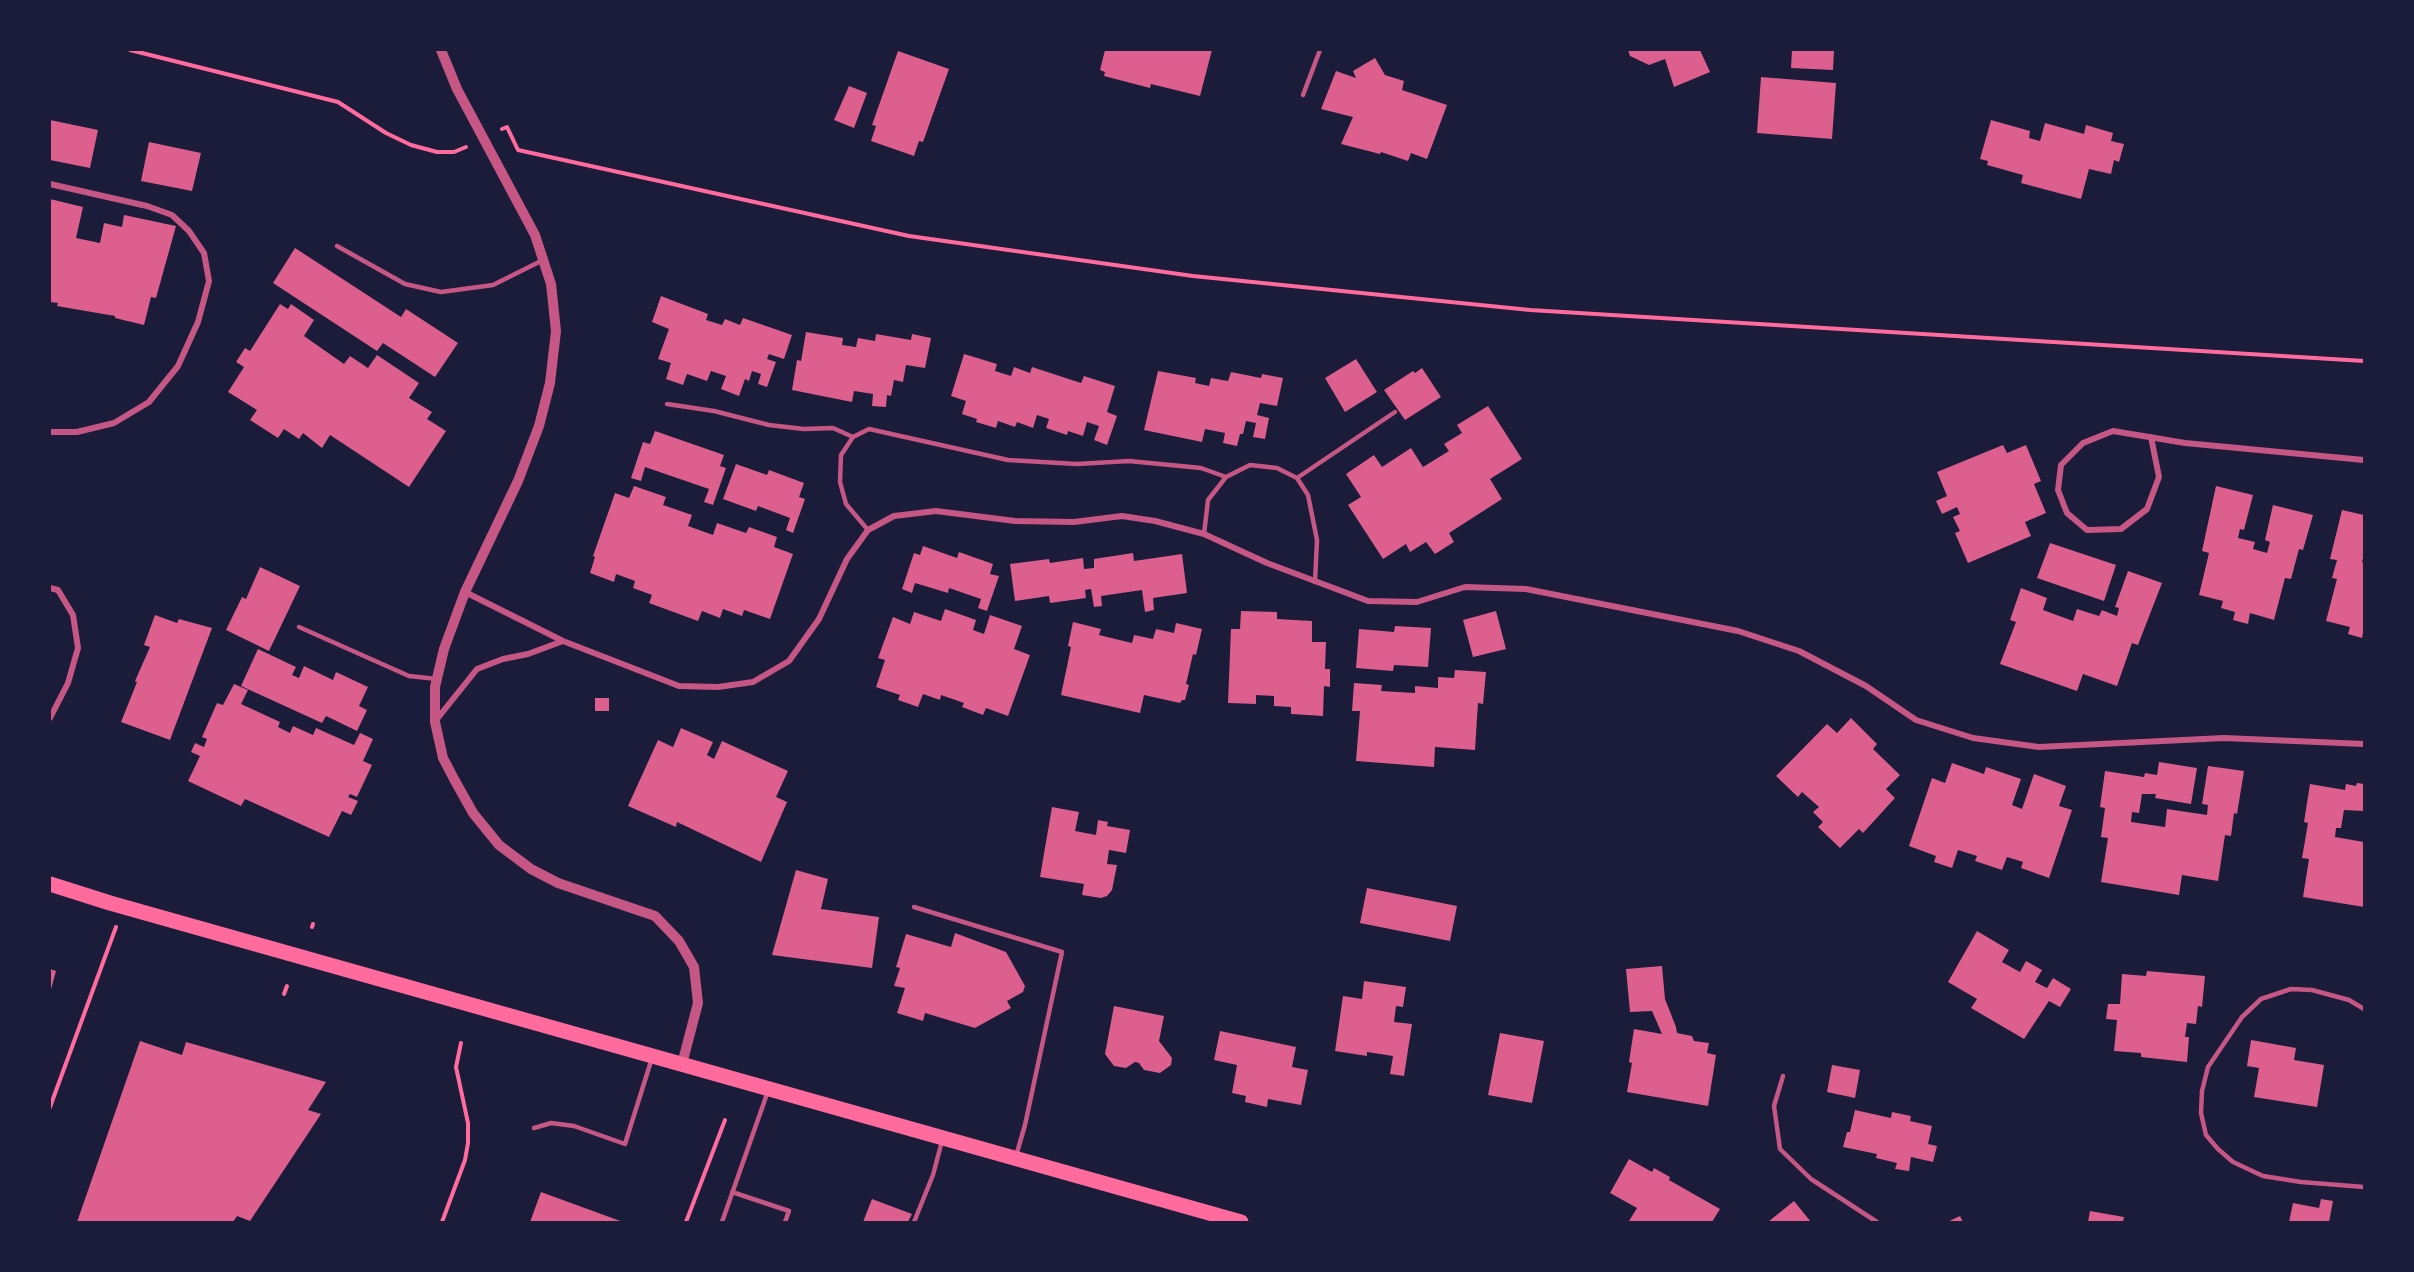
<!DOCTYPE html>
<style>
body{margin:0}
#map{position:relative;width:2414px;height:1272px;overflow:hidden;background:#1b1b3a;font-family:Barlow,sans-serif}
canvas{display:block}
.frame{position:absolute;inset:0;border:51px solid #1b1b3a;pointer-events:none}
</style>
<div id="map">
<canvas width="2414" height="1272"></canvas>
<div class="frame"></div>
</div>
<script>
const g = document.querySelector('canvas').getContext('2d');
g.lineJoin = 'round';
function paint(path, color) {
  g.fillStyle = color;
  g.fill(path, 'evenodd');
}
function poly(rows) {
  const path = new Path2D();
  for (const r of rows) {
    path.moveTo(r[0], r[1]);
    for (let i = 2; i < r.length; i += 2) path.lineTo(r[i], r[i + 1]);
  }
  return path;
}
function stroke(path, color, width, dash) {
  g.strokeStyle = color;
  g.lineWidth = width;
  g.lineCap = dash ? 'butt' : 'round';
  g.setLineDash(dash || []);
  g.stroke(path);
}
paint(poly([
 [1105,50,1212,50,1200,96,1151,84,1150,88,1104,76,1105,72,1100,70],
 [1628,50,1700,50,1710,72,1674,87,1665,59,1649,65,1630,56],
 [1792,50,1834,50,1833,70,1791,68],
 [898,51,949,69,923,142,919,141,914,156,871,141,876,126,872,125],
 [1375,58,1385,75,1404,81,1402,90,1447,105,1427,159,1411,153,1408,161,1381,152,1380,154,1341,144,1353,117,1321,109,1336,71,1356,78,1353,71],
 [1761,77,1836,83,1832,139,1757,133],
 [849,86,867,93,854,128,834,120],
 [50,120,98,130,90,168,50,160],
 [1991,120,2030,131,2029,138,2040,141,2045,123,2084,134,2086,125,2113,133,2111,141,2124,144,2119,162,2114,160,2111,174,2089,169,2081,199,2021,183,2023,175,1987,165,1988,161,1980,159],
 [149,142,201,153,192,191,141,181],
 [50,199,83,207,76,238,100,243,104,223,122,227,124,215,176,226,156,298,151,297,144,325,115,318,115,316,57,306,58,303,50,302],
 [295,248,401,317,406,309,458,343,435,377,383,343,377,351,273,283],
 [661,296,708,314,706,320,722,325,725,319,740,325,743,318,792,335,784,359,769,354,767,359,776,362,767,387,758,384,761,374,752,371,749,381,745,379,739,396,721,389,726,376,711,371,707,381,687,374,683,385,666,379,671,363,658,359,669,329,652,322],
 [280,304,288,309,291,304,314,320,304,336,344,364,350,356,368,368,377,355,419,383,409,398,432,412,427,419,446,431,409,487,330,435,322,448,303,433,299,439,284,429,278,438,250,420,257,410,228,392,244,367,236,362,245,348,250,351],
 [806,332,843,338,842,345,856,347,858,338,875,341,876,334,911,340,912,334,931,338,925,368,906,365,903,382,894,380,891,396,887,395,886,407,872,406,873,394,854,391,852,402,792,390,797,360,801,361],
 [964,354,997,364,995,371,1011,376,1014,367,1030,373,1032,367,1081,383,1084,376,1115,386,1107,412,1117,416,1107,445,1094,440,1099,426,1087,422,1083,436,1068,431,1067,435,1046,428,1049,419,1037,415,1033,428,1017,422,1015,427,998,421,996,428,976,422,977,419,962,414,966,401,951,396],
 [1356,359,1377,392,1345,412,1325,378],
 [1422,368,1441,397,1405,420,1384,390,1413,371,1415,373],
 [1158,371,1196,378,1195,383,1209,386,1211,378,1228,381,1231,372,1261,378,1262,374,1283,378,1277,406,1260,403,1257,415,1269,418,1265,439,1253,437,1256,423,1246,421,1243,434,1240,434,1237,446,1223,443,1225,433,1205,429,1202,442,1144,430],
 [1488,406,1522,459,1490,479,1502,499,1449,533,1454,542,1435,554,1426,542,1410,552,1406,544,1383,559,1348,505,1361,497,1346,474,1374,455,1382,467,1411,448,1423,467,1449,451,1444,444,1462,433,1457,425],
 [655,431,724,455,720,466,726,468,713,505,704,502,709,489,645,467,641,481,631,478,643,442,650,444],
 [2003,445,2007,453,2026,445,2041,481,2034,484,2046,513,2025,522,2031,536,1968,563,1955,533,1960,531,1953,517,1960,514,1957,507,1942,514,1936,501,1947,496,1937,472],
 [736,464,767,475,769,470,804,483,799,497,805,499,793,533,786,530,790,518,758,506,756,511,723,499],
 [634,486,666,497,663,505,692,515,688,526,713,535,717,523,746,533,749,527,777,537,774,547,793,554,770,619,744,610,742,616,723,609,720,618,702,611,698,621,649,603,652,595,633,588,635,581,616,574,614,582,590,573,595,557,593,556,615,493,629,498],
 [2216,486,2253,495,2244,530,2240,529,2238,538,2255,542,2253,549,2267,553,2270,542,2265,540,2273,505,2313,515,2303,550,2299,549,2291,579,2285,578,2274,620,2250,613,2248,624,2233,620,2235,612,2221,608,2223,601,2199,595,2209,553,2202,551],
 [2342,510,2364,515,2364,555,2362,562,2364,563,2364,628,2362,638,2348,634,2350,627,2326,621,2337,579,2332,578,2337,560,2330,559],
 [2050,543,2116,565,2104,601,2037,578],
 [923,546,957,558,959,552,993,564,990,574,999,576,987,611,978,608,981,599,949,588,948,593,915,583,912,593,902,589,914,553,920,555],
 [1133,553,1134,561,1182,554,1187,593,1153,598,1154,610,1145,612,1142,590,1101,596,1102,606,1094,607,1091,589,1085,590,1086,598,1050,603,1049,596,1015,601,1010,564,1049,559,1050,563,1083,558,1084,569,1094,568,1094,559],
 [260,567,300,586,269,651,226,630,242,597,246,599],
 [2128,571,2162,583,2138,645,2132,643,2117,686,2083,674,2077,691,2000,664,2016,622,2010,620,2021,588,2047,598,2043,610,2073,621,2077,609,2099,616,2102,610,2117,616,2119,608,2115,607],
 [945,609,976,620,973,630,984,634,990,615,1022,626,1014,649,1030,655,1008,716,986,708,983,715,962,707,964,703,941,695,940,700,923,694,918,707,898,700,900,695,876,687,885,660,878,658,893,617,910,624,914,612,941,621],
 [1241,611,1277,612,1277,619,1312,621,1312,642,1326,642,1325,669,1330,669,1330,687,1324,686,1323,716,1291,714,1291,707,1274,706,1274,696,1256,695,1256,704,1228,703,1231,629,1240,629],
 [1496,611,1506,649,1473,657,1463,620],
 [155,615,177,623,179,619,212,628,170,740,121,722,137,682,135,681,150,647,144,645],
 [1073,622,1101,629,1099,635,1132,643,1134,635,1153,639,1156,629,1174,633,1176,623,1202,629,1196,655,1193,654,1186,684,1189,685,1185,700,1182,700,1180,703,1144,695,1140,713,1061,695,1071,647,1068,646],
 [1395,626,1431,628,1428,667,1394,665,1393,671,1356,668,1359,629,1394,632],
 [258,649,296,667,292,675,299,678,304,666,333,680,336,672,368,687,359,706,367,710,357,731,326,716,322,723,241,686],
 [1455,670,1486,672,1483,704,1478,703,1475,750,1435,747,1434,767,1356,761,1360,711,1352,711,1354,683,1382,685,1381,691,1415,693,1415,686,1438,688,1438,677,1454,678],
 [234,684,248,690,241,704,280,722,278,727,290,733,293,726,313,735,316,728,354,745,360,733,373,739,363,761,372,765,357,797,350,794,348,797,358,801,351,815,342,811,329,837,245,799,241,806,188,781,200,756,191,752,195,743,204,747,207,739,202,737,217,703,223,705],
 [595,698,609,698,609,711,595,711],
 [1851,718,1877,744,1873,749,1900,775,1886,789,1895,798,1863,833,1859,829,1840,848,1818,827,1823,822,1813,812,1819,807,1802,792,1798,797,1776,776,1827,724,1837,733],
 [681,728,713,742,707,755,714,759,722,741,788,771,776,797,787,802,761,862,677,822,676,827,628,806,658,740,673,747],
 [2159,762,2197,768,2191,804,2155,798,2156,794,2142,794,2139,813,2132,812,2131,822,2165,827,2167,809,2207,815,2208,805,2202,804,2208,766,2244,771,2237,814,2234,813,2231,836,2225,835,2218,881,2182,875,2179,895,2101,882,2108,838,2101,837,2105,808,2100,807,2105,771,2144,777,2145,773,2157,775],
 [1952,763,1984,774,1986,767,2021,779,2012,805,2022,809,2034,774,2066,786,2059,806,2072,810,2049,878,2021,868,2023,862,2007,857,2002,870,1975,861,1977,856,1958,850,1952,868,1934,862,1936,856,1909,846,1932,778,1945,783],
 [2357,783,2364,784,2364,811,2344,810,2341,828,2336,828,2335,837,2364,842,2364,907,2303,897,2309,859,2302,858,2308,823,2304,822,2310,784,2345,790,2346,784,2356,786],
 [1052,807,1079,812,1075,831,1096,835,1098,820,1108,822,1107,826,1130,830,1126,853,1109,850,1107,864,1117,865,1112,890,1107,896,1101,898,1082,895,1084,884,1040,877],
 [796,870,828,879,821,909,879,917,872,968,772,955],
 [1367,888,1457,906,1450,941,1360,923],
 [1977,931,2009,950,2002,962,2020,972,2026,961,2042,970,2035,982,2047,988,2053,978,2071,989,2060,1007,2049,1001,2024,1039,1971,1008,1977,999,1948,982],
 [955,933,1006,952,1025,986,1023,992,1007,1001,1011,1008,975,1028,925,1013,923,1021,897,1013,905,988,894,986,900,968,896,967,906,934,951,947],
 [1662,966,1665,999,1676,1027,1677,1033,1692,1036,1694,1041,1709,1043,1707,1053,1716,1055,1708,1106,1627,1092,1632,1063,1629,1062,1634,1029,1662,1034,1652,1011,1630,1012,1626,969],
 [50,969,56,971,50,993],
 [2147,971,2205,976,2202,1007,2198,1006,2196,1024,2187,1023,2185,1037,2189,1037,2187,1062,2141,1057,2141,1053,2114,1051,2117,1020,2106,1019,2108,1004,2120,1004,2122,974,2146,976],
 [1364,981,1406,987,1403,1007,1396,1006,1394,1022,1412,1024,1404,1076,1390,1074,1393,1056,1367,1052,1367,1056,1335,1051,1343,996,1362,999],
 [1114,1006,1164,1016,1159,1041,1172,1058,1171,1065,1160,1073,1144,1070,1139,1063,1135,1062,1126,1068,1114,1066,1105,1054],
 [1220,1031,1296,1047,1292,1067,1308,1070,1301,1105,1268,1099,1267,1107,1245,1102,1246,1096,1232,1093,1237,1065,1214,1060],
 [1500,1033,1544,1041,1532,1103,1488,1095],
 [2251,1040,2296,1048,2294,1060,2324,1065,2317,1107,2254,1097,2259,1068,2247,1066],
 [140,1041,182,1055,186,1042,326,1082,308,1110,321,1114,250,1221,237,1216,233,1222,77,1222],
 [1832,1065,1860,1070,1855,1098,1827,1092],
 [1855,1110,1891,1118,1892,1112,1911,1116,1910,1121,1932,1126,1928,1144,1937,1146,1933,1162,1911,1157,1909,1171,1895,1169,1897,1163,1876,1158,1877,1154,1843,1147,1847,1132,1850,1132],
 [1629,1159,1652,1172,1654,1168,1670,1177,1669,1180,1720,1209,1712,1222,1629,1221,1637,1208,1610,1193],
 [541,1192,623,1222,530,1222],
 [872,1199,912,1214,908,1222,863,1222],
 [2321,1199,2333,1201,2329,1222,2289,1222,2293,1203,2319,1208],
 [1794,1201,1811,1222,1768,1222],
 [2090,1211,2124,1217,2123,1222,2088,1222],
 [1960,1216,1963,1222,1947,1222]
]), '#dd5f8e');
stroke(poly([
 [130,50,338,102,386,133,411,145,437,152,454,152,466,147],
 [502,129,507,127,518,150,909,236,1193,276,1530,310,2364,361],
 [312,927,313,924],
 [284,994,287,986],
 [50,1107,116,927],
 [442,1222,465,1160,468,1143,468,1123,456,1067,461,1043],
 [686,1222,725,1120]
]), '#ff6b9d', 4);
stroke(poly([
 [1303,95,1320,50],
 [337,246,405,284,441,292,493,285,543,260],
 [667,404,714,411,769,425,804,429,833,428,853,437],
 [1297,478,1395,412],
 [868,530,846,504,840,482,841,455,853,437,869,429,1008,460,1077,464,1129,461,1201,468,1226,477],
 [1204,534,1208,500,1226,477,1250,465,1277,468,1297,478,1308,495,1317,540,1315,582],
 [299,627,409,676,437,679],
 [914,907,1062,952,1025,1125,1016,1156],
 [2364,1009,2349,1000,2312,990,2291,989,2261,999,2242,1017,2208,1067,2202,1091,2201,1113,2206,1135,2218,1149,2233,1162,2263,1176,2301,1182,2364,1187],
 [1783,1076,1774,1106,1780,1149,1811,1179,1877,1222],
 [534,1128,551,1123,574,1126,625,1144,652,1058],
 [732,1192,789,1211,785,1222],
 [722,1222,768,1091],
 [914,1222,933,1175,942,1141]
]), '#c65784', 4.5);
stroke(poly([
 [50,184,147,206,172,215,189,231,204,253,209,281,198,322,178,366,149,402,114,423,77,432,50,432],
 [2151,437,2159,477,2147,509,2121,529,2087,530,2067,513,2058,490,2061,465,2083,443,2113,431,2185,443,2364,460],
 [50,588,58,590,73,615,78,648,68,683,50,718],
 [465,592,563,641,679,686,718,687,753,682,789,661,819,619,847,559,868,530,894,516,936,511,1015,521,1074,522,1122,516,1155,521,1204,534,1267,563,1368,601,1417,602,1465,587,1526,589,1738,631,1799,651,1866,686,1916,720,1973,738,2039,747,2224,738,2364,744],
 [437,719,477,669,503,659,528,654,563,641]
]), '#c65784', 6);
stroke(poly([
 [441,50,457,89,535,235,551,284,556,331,550,383,539,426,518,481,465,592,444,649,435,687,435,722,443,758,454,779,473,813,499,845,531,869,558,883,655,916,679,941,694,967,698,1003,682,1064]
]), '#c65784', 10);
stroke(poly([
 [50,884,110,903,1241,1222]
]), '#ff6b9d', 15);
</script>
